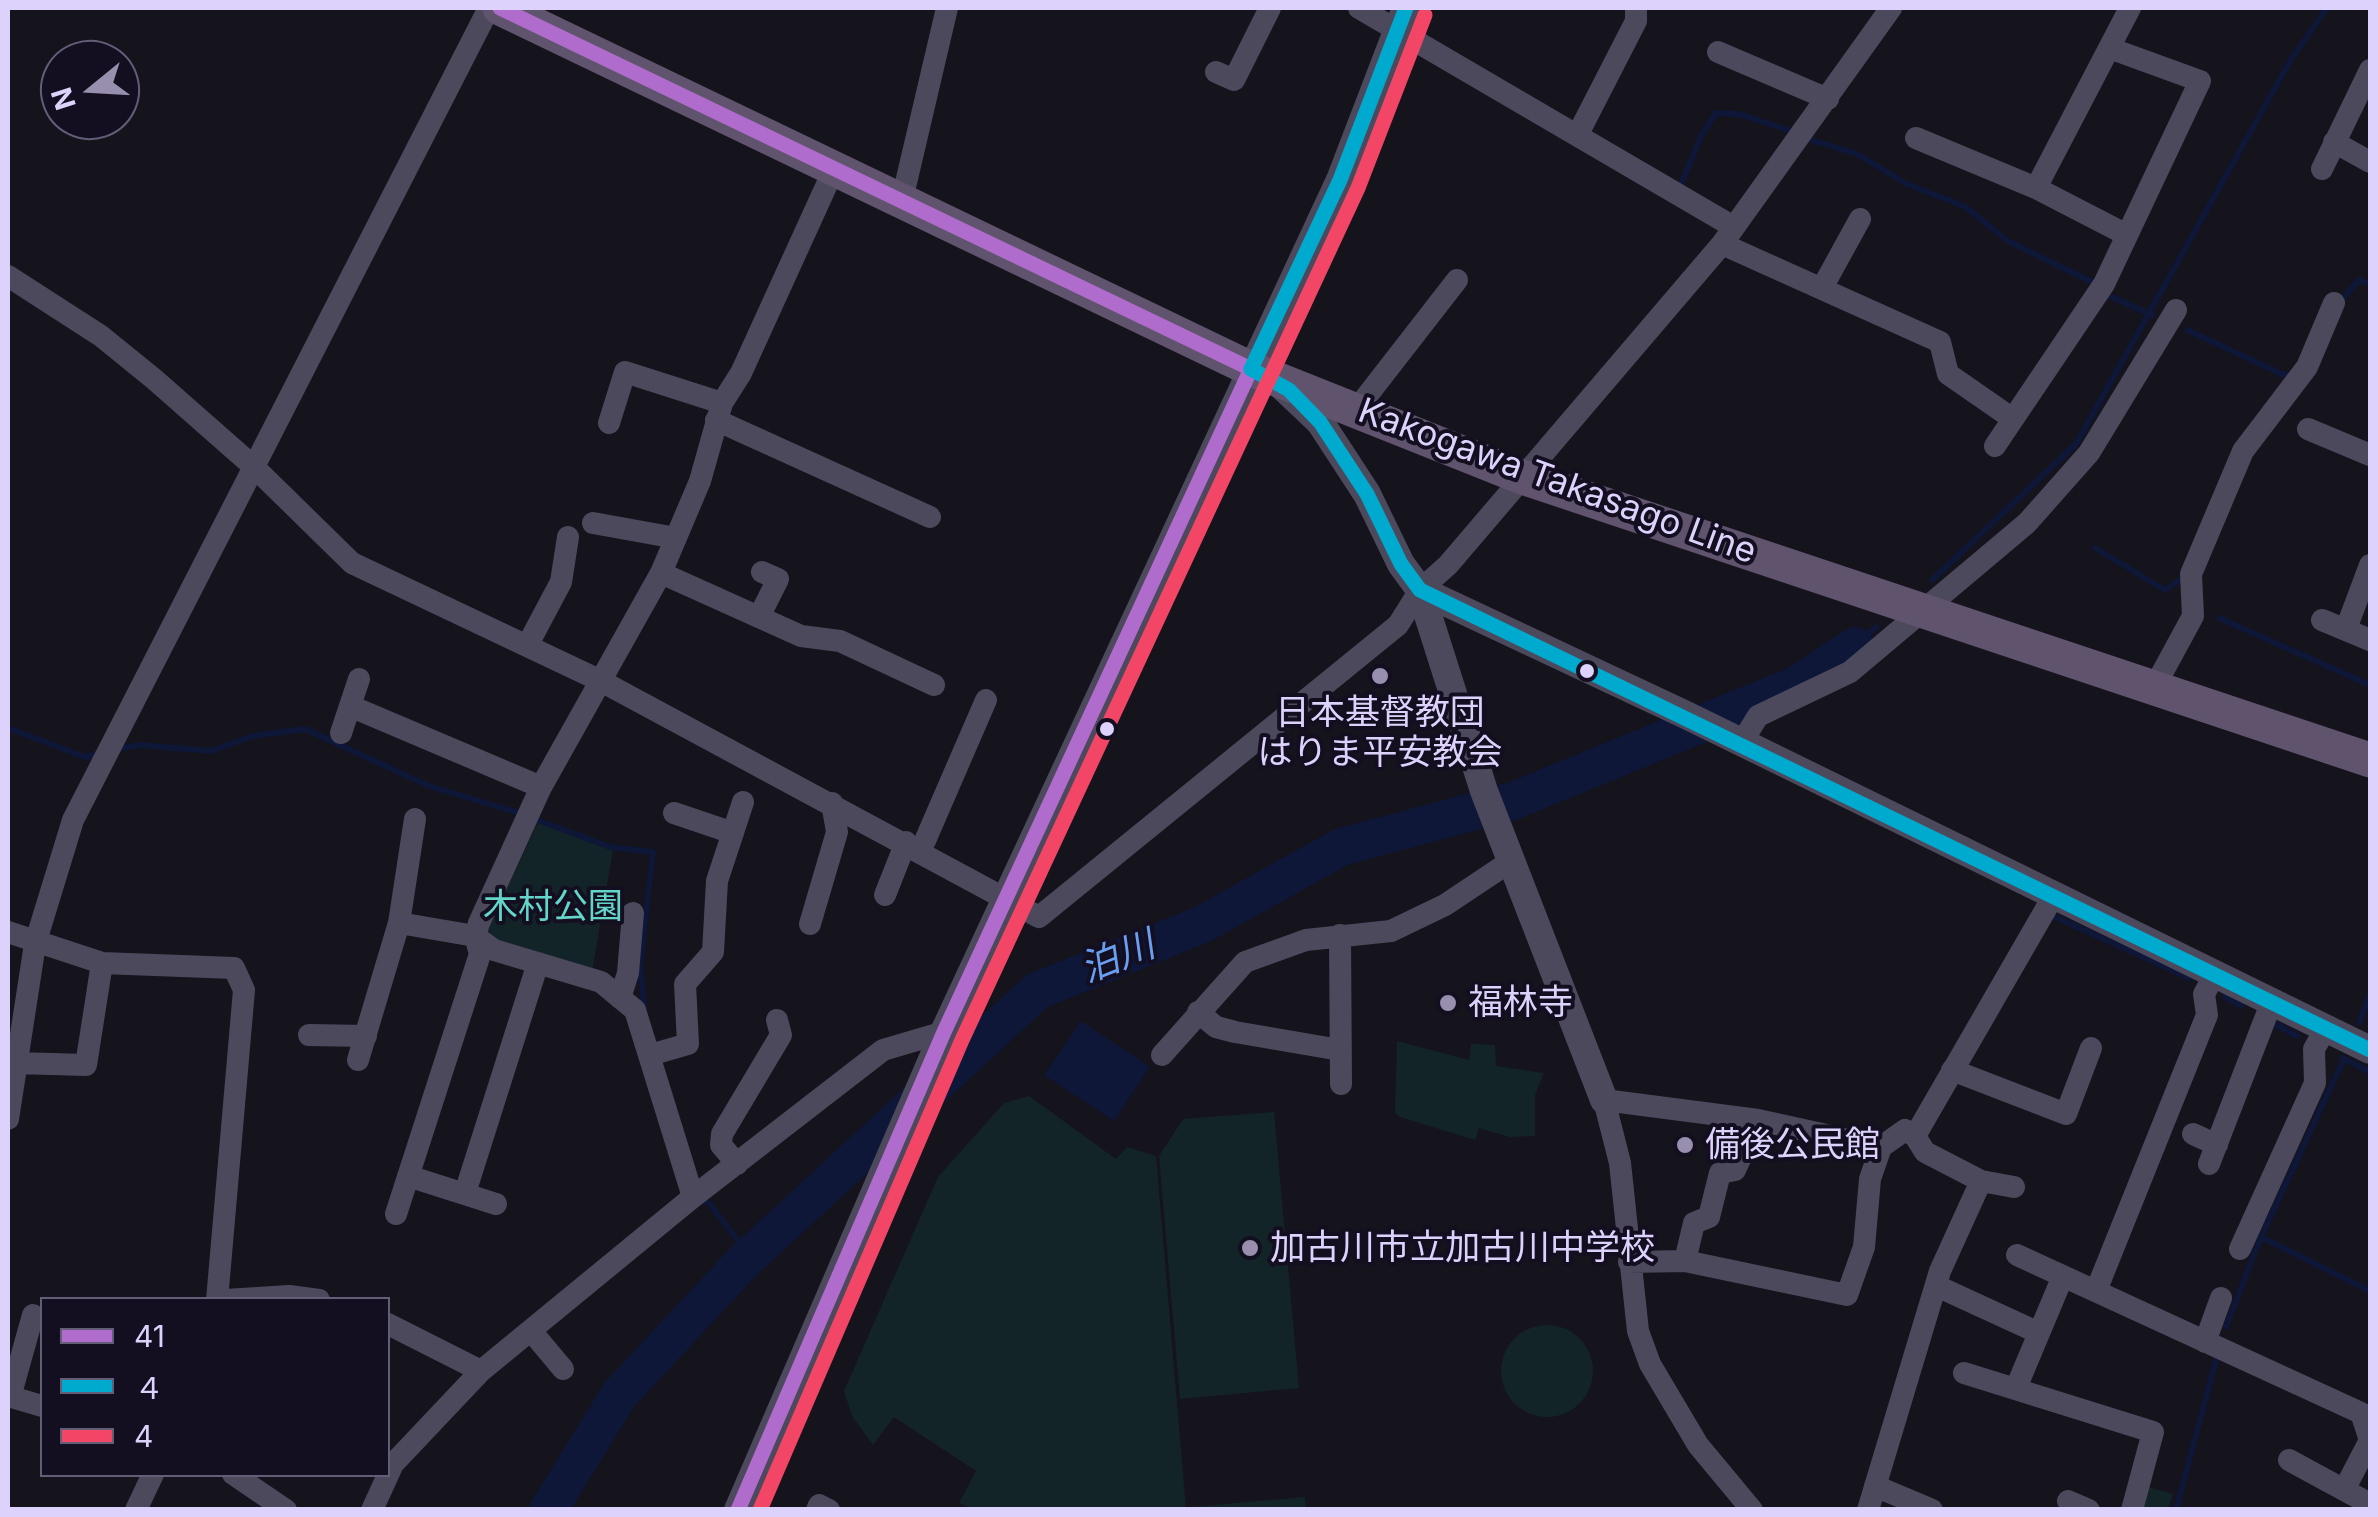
<!DOCTYPE html>
<meta charset="utf-8">
<style>
body{margin:0}
#map{position:relative;width:2378px;height:1517px;overflow:hidden;background:#15131c;font-family:Inter,"Noto Sans JP",sans-serif}
canvas{display:block}
.frame{position:absolute;inset:0;border:10px solid #ddd2fb;pointer-events:none}
.legend{position:absolute;left:40px;top:1297px;width:350px;height:180px;box-sizing:border-box;background:#140f20;border:2px solid #645d78;margin:0;padding:12px 18px;list-style:none;font-size:30px;color:#ddd2fb}
.legend li{display:flex;align-items:center;gap:20px;height:50px}
.legend b{width:50px;border:2px solid #645d78}
.north{position:absolute;left:40px;top:40px;width:100px;height:100px;box-sizing:border-box;background:#140f20;border:2px solid #645d78;border-radius:50%;rotate:252deg;font-size:28px;font-weight:700;line-height:40px;text-align:center;color:#ddd2fb}
.north::after{content:'';display:block;margin:auto;width:35px;height:45px;background:#978fad;clip-path:polygon(50% 0,100% 100%,50% 72%,0 100%)}
</style>
<div id="map">
<canvas width="2378" height="1517"></canvas>
<div class="frame"></div>
<ul class="legend">
<li><b style="height:12px;background:#b06ccc"></b>41</li>
<li><b style="height:12px;background:#00a9ce"></b>４</li>
<li><b style="height:12px;background:#f34667"></b>4</li>
</ul>
<div class="north">N</div>
</div>
<script>
const g = document.querySelector('canvas').getContext('2d');
g.lineJoin = 'round';
function paint(path, color) {
  g.fillStyle = color;
  g.fill(path, 'evenodd');
}
function poly(rows) {
  const path = new Path2D();
  for (const r of rows) {
    if (r.length === 3) {
      path.moveTo(r[0] + r[2], r[1]);
      path.arc(r[0], r[1], r[2], 0, 2 * Math.PI);
      continue;
    }
    path.moveTo(r[0], r[1]);
    for (let i = 2; i < r.length; i += 2) path.lineTo(r[i], r[i + 1]);
  }
  return path;
}
function stroke(path, color, width, dash) {
  g.strokeStyle = color;
  g.lineWidth = width;
  g.lineCap = dash ? 'butt' : 'round';
  g.setLineDash(dash || []);
  g.stroke(path);
}
function write(font, color, halo, rows, align = 'center') {
  g.font = font + ' Inter,"Noto Sans JP",sans-serif';
  g.lineWidth = 8;
  g.setLineDash([]);
  g.textBaseline = 'middle';
  g.strokeStyle = halo;
  g.fillStyle = color;
  for (const [text, x, y, turn = 0] of rows) {
    g.save();
    g.translate(x, y);
    g.rotate((+turn || 0) * Math.PI / 180);
    g.textAlign = isNaN(turn) ? turn : align;
    if (halo) g.strokeText(text, 0, 0);
    g.fillText(text, 0, 0);
    g.restore();
  }
}
paint(poly([
 [540,818,613,850,592,972,498,946,487,930],
 [1397,1041,1469,1060,1471,1044,1495,1045,1496,1066,1544,1073,1535,1095,1535,1136,1510,1137,1479,1128,1475,1140,1400,1117,1395,1112],
 [1029,1096,1116,1159,1127,1147,1156,1156,1186,1509,973,1509,959,1503,976,1471,894,1417,873,1445,852,1416,844,1391,938,1177,1004,1103],
 [1274,1112,1299,1388,1180,1399,1159,1156,1183,1119],
 [1547,1371,46],
 [2145,1486,2173,1494,2168,1509,2137,1510],
 [1305,1497,1306,1509,1190,1509,1190,1507]
]), '#132428');
paint(poly([
 [1081,1021,1150,1067,1114,1121,1044,1075]
]), '#0e1738');
stroke(poly([
 [1808,139,1857,154,1907,184,1966,207,2006,240,2092,282],
 [1682,182,1701,136,1716,113,1739,114,1794,132],
 [2110,296,2152,315],
 [2339,303,2359,280,2370,284],
 [2187,330,2284,375,2292,374],
 [2095,548,2165,590,2180,580],
 [1932,580,2076,444,2290,61,2327,8],
 [2219,618,2370,685],
 [1855,646,1876,627],
 [8,728,85,757,100,753],
 [117,749,140,745,211,751,253,736,305,729,429,786,516,812,610,847,653,852,640,966,645,1014],
 [2051,915,2189,978],
 [2225,997,2241,1006],
 [2271,1022,2297,1036],
 [2359,1023,2370,994],
 [2342,1058,2370,1072],
 [698,1199,709,1203,750,1256],
 [2261,1237,2370,1291],
 [2226,1327,2261,1237,2344,1059],
 [2176,1510,2216,1360]
]), '#0e1738', 6);
stroke(poly([
 [548,1510,620,1394,743,1262,1037,991,1203,924,1341,847,1513,801,1796,685,1855,646]
]), '#0e1738', 38);
stroke(poly([
 [1359,8,1732,226],
 [1718,52,1828,99],
 [1216,72,1234,80,1270,8],
 [1578,134,1636,21,1636,8],
 [1916,138,2036,188,2127,235],
 [2334,142,2370,162],
 [2322,169,2370,70],
 [2036,188,2130,8],
 [901,204,947,8],
 [1722,244,1940,342,1948,374,2013,419,2104,284,2200,81,2112,49],
 [8,276,101,336,154,379,254,467,352,563,601,681,1039,917,1398,625,1420,590,1448,565,1722,244,1891,8],
 [1822,288,1860,219],
 [1356,410,1457,280],
 [716,420,930,517],
 [609,423,625,372,722,403],
 [2308,429,2370,455],
 [1995,446,2013,419],
 [593,523,676,538],
 [661,573,801,636,840,641,934,685],
 [759,617,778,579,762,572],
 [2322,620,2370,640],
 [2346,629,2370,565],
 [527,646,561,582,568,537],
 [2155,686,2193,616,2191,574,2243,451,2307,367,2334,303],
 [350,706,541,787],
 [341,733,359,679],
 [1742,742,1758,716,1850,672,2027,523,2089,453,2176,310],
 [674,813,733,833],
 [921,850,986,700],
 [885,895,906,842],
 [399,923,475,936,494,950,601,982,635,1010,693,1197],
 [810,924,837,832,832,803],
 [8,932,102,963,234,968,244,990,217,1300],
 [1340,935,1341,1084],
 [620,998,628,973,633,913],
 [1198,1012,1216,1027,1235,1032,1340,1050],
 [309,1035,366,1036],
 [650,1055,688,1044,685,984,713,952,717,881,743,802],
 [1162,1055,1245,962,1306,940,1391,931,1445,905,1511,861],
 [358,1060,399,923,415,819],
 [16,1063,86,1065,102,963],
 [1952,1070,2066,1114,2091,1048],
 [8,1119,35,944,73,820,489,8],
 [2193,1134,2217,1145],
 [737,1164,721,1145,722,1134,781,1035,777,1020],
 [2209,1164,2272,1001],
 [408,1176,496,1204],
 [1981,1181,2014,1187],
 [465,1193,538,963],
 [396,1214,480,954,475,936,479,923,541,787,661,573,700,481,722,403,741,373,834,169],
 [2240,1249,2315,1083,2314,1049,2326,1028],
 [2017,1255,2361,1413,2370,1440,2344,1490],
 [1685,1261,1694,1223,1709,1217,1720,1173,1735,1170,1758,1120],
 [1629,1262,1685,1261,1847,1295,1864,1247,1870,1179,1881,1147,1905,1130,1915,1136],
 [1939,1287,2039,1333],
 [2096,1291,2207,1015,2204,994,2215,974],
 [226,1300,289,1296,319,1300],
 [388,1324,481,1371],
 [532,1332,563,1369],
 [2205,1342,2221,1298],
 [1964,1373,2153,1432,2132,1510],
 [2016,1388,2063,1276],
 [8,1396,42,1406],
 [10,1397,33,1315],
 [2289,1460,2370,1504],
 [233,1474,286,1510],
 [1875,1486,1932,1510],
 [2068,1501,2089,1510],
 [136,1510,153,1474],
 [372,1510,393,1464,481,1371,693,1197,883,1050,944,1032],
 [817,1510,819,1505,829,1510],
 [1752,1510,1698,1445,1650,1364,1638,1331,1620,1163,1604,1100,1758,1120,1881,1147],
 [1868,1510,1940,1271,1981,1181,1925,1152,1915,1136,2054,895]
]), '#4c495d', 22);
stroke(poly([
 [1283,387,1320,422,1367,494,1401,564,1420,590,1686,715,2370,1050],
 [1420,590,1484,791,1604,1100],
 [738,1510,944,1032,1340,180,1406,8]
]), '#4c495d', 28);
stroke(poly([
 [500,8,1251,369,1522,477,2370,760]
]), '#60536d', 35);
stroke(poly([
 [500,8,1251,369,944,1032,738,1510]
]), '#b06ccc', 15);
stroke(poly([
 [1406,8,1340,180,1251,369,1289,390,1320,422,1367,494,1401,564,1420,590,2370,1050]
]), '#00a9ce', 15);
stroke(poly([
 [760,1510,962,1040,1358,188,1425,15]
]), '#f34667', 15);
for (const [x, y, r, color] of [
 [1587,671,9,"#ddd2fb"],
 [1380,676,10,"#978fad"],
 [1107,729,9,"#ddd2fb"],
 [1448,1003,10,"#978fad"],
 [1685,1145,10,"#978fad"],
 [1250,1248,10,"#978fad"]
]) {
  const dot = new Path2D();
  dot.arc(x, y, r, 0, 2 * Math.PI);
  g.fillStyle = color;
  g.fill(dot);
  stroke(dot, '#140f20', 4);
}
write('35px', '#ddd2fb', '#140f20', [
 ["Kakogawa Takasago Line",1557,482,20]
]);
write('35px', '#ddd2fb', '#140f20', [
 ["日本基督教団",1380,713,"center"],
 ["はりま平安教会",1380,753,"center"],
 ["福林寺",1468,1003],
 ["備後公民館",1705,1145],
 ["加古川市立加古川中学校",1270,1248]
], 'left');
write('35px', '#64d5c9', '#140f20', [
 ["木村公園",553,907]
]);
write('italic 38px', '#699ff3', '#140f20', [
 ["泊川",1118,958,-22]
]);
</script>
